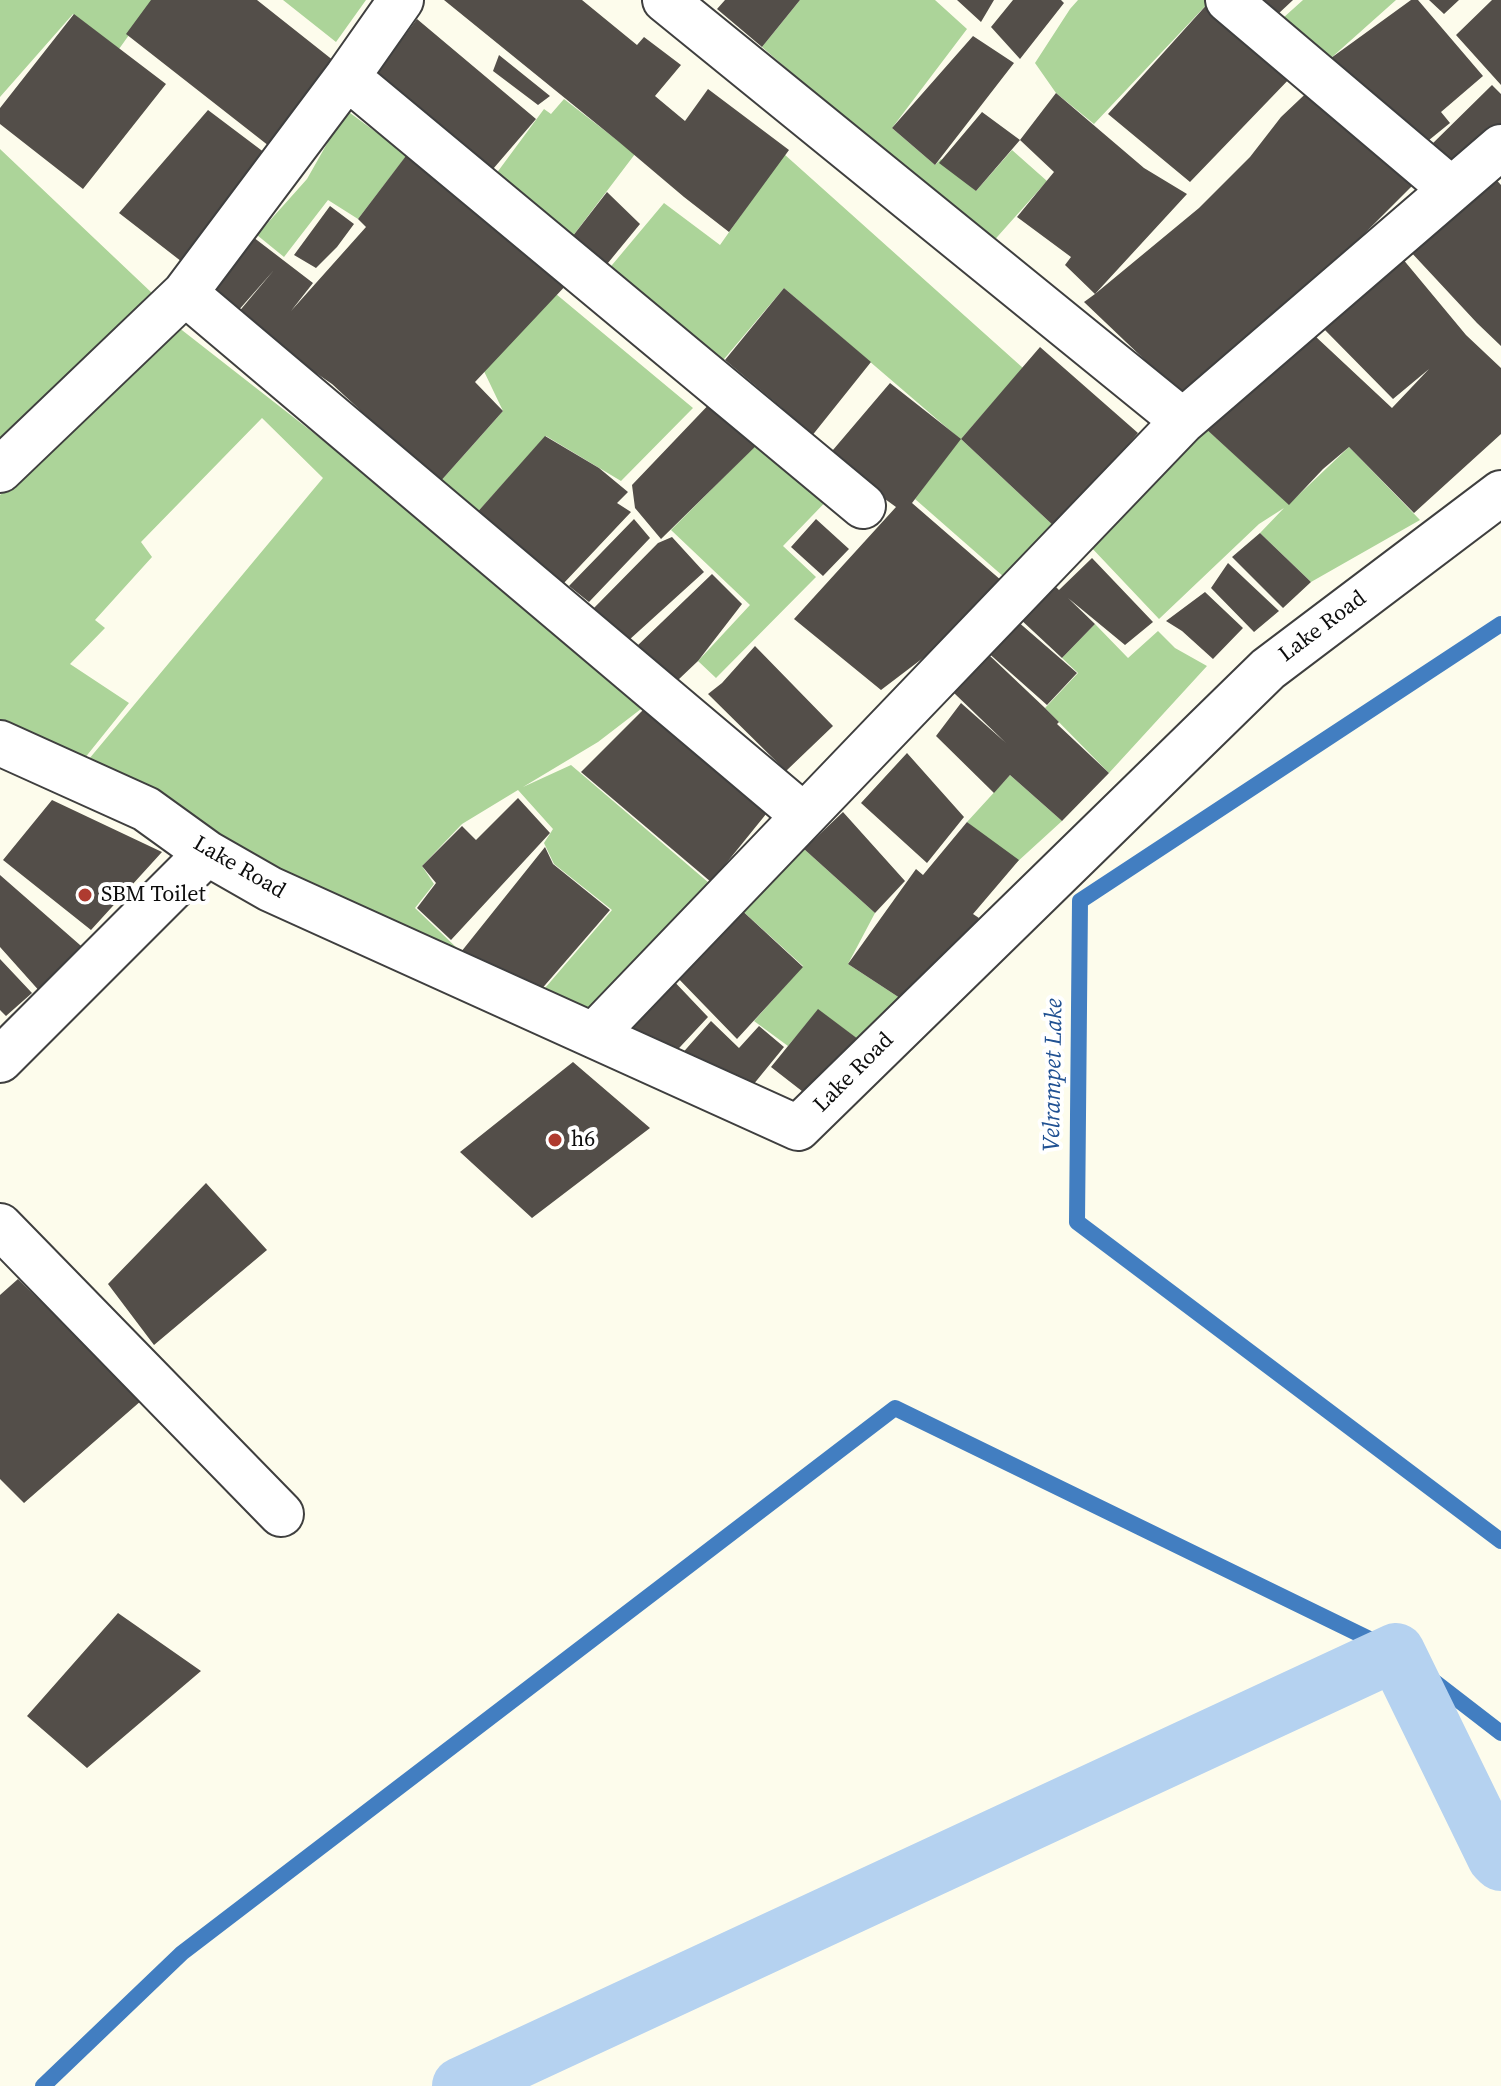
<!DOCTYPE html>
<style>
body{margin:0}
canvas{display:block;background:#fdfcec}
</style>
<canvas width="1501" height="2086"></canvas>
<script>
const g = document.querySelector('canvas').getContext('2d');
g.lineJoin = 'round';
function paint(path, color) {
  g.fillStyle = color;
  g.fill(path, 'evenodd');
}
function poly(rows) {
  const path = new Path2D();
  for (const r of rows) {
    path.moveTo(r[0], r[1]);
    for (let i = 2; i < r.length; i += 2) path.lineTo(r[i], r[i + 1]);
  }
  return path;
}
function stroke(path, color, width, dash) {
  g.strokeStyle = color;
  g.lineWidth = width;
  g.lineCap = dash ? 'butt' : 'round';
  g.setLineDash(dash || []);
  g.stroke(path);
}
function write(font, color, halo, rows, align = 'center') {
  g.font = font + ' "Source Serif 4",serif';
  g.lineWidth = 8;
  g.setLineDash([]);
  g.textBaseline = 'middle';
  g.strokeStyle = halo;
  g.fillStyle = color;
  for (const [text, x, y, turn = 0] of rows) {
    g.save();
    g.translate(x, y);
    g.rotate((+turn || 0) * Math.PI / 180);
    g.textAlign = isNaN(turn) ? turn : align;
    if (halo) g.strokeText(text, 0, 0);
    g.fillText(text, 0, 0);
    g.restore();
  }
}
paint(poly([
 [0,0,154,0,119,49,73,14,0,97],
 [283,0,366,0,336,42],
 [800,0,935,0,967,29,892,128,935,165,941,159,976,191,1012,150,1047,181,990,245,762,47],
 [1078,0,1211,0,1094,124,1056,93,1035,63,1070,9],
 [1303,0,1396,0,1331,58,1283,18],
 [564,99,635,154,569,241,493,178,544,109,551,114],
 [346,110,407,155,358,219,328,200,284,257,257,235,307,179],
 [0,149,152,293,0,450],
 [784,154,1023,368,961,439,1057,529,1004,577,915,499,960,439,784,288,719,365,607,271,664,203,720,245],
 [556,294,693,408,621,481,546,436,474,516,439,483,503,411,481,365],
 [178,327,654,699,598,742,523,787,571,765,709,883,579,1024,533,1002,612,910,554,864,544,843,553,829,518,790,462,824,422,866,434,884,415,908,459,950,448,965,84,765,323,478,262,418,141,542,152,557,95,620,105,628,70,664,129,703,80,764,0,729,0,495,55,446],
 [1205,428,1289,504,1349,447,1420,520,1311,582,1260,533,1284,508,1259,524,1159,619,1089,545],
 [769,432,837,490,783,546,816,577,716,678,698,661,750,605,671,530],
 [1095,624,1128,658,1158,631,1175,648,1207,666,1109,773,1045,708,1078,673,1062,658],
 [1010,775,1062,821,1016,863,967,822],
 [804,849,875,913,848,964,909,1004,870,1048,818,1010,788,1046,754,1021,803,966,736,905]
]), '#acd499');
stroke(poly([
 [1501,624,1080,901,1077,1222,1501,1541],
 [43,2086,182,1953,895,1408,1396,1652,1501,1733]
]), '#427ec1', 16);
stroke(poly([
 [461,2086,1396,1652,1496,1857,1501,1862]
]), '#b5d2f0', 58);
paint(poly([
 [151,0,257,0,334,61,269,146,126,34],
 [444,0,582,0,637,45,644,37,681,65,655,96,685,121,708,89,789,150,729,232,684,197,619,142],
 [725,0,800,0,762,47,717,9],
 [957,0,994,0,981,22],
 [1013,0,1061,0,1064,3,1020,59,991,27],
 [1211,0,1294,74,1190,182,1108,114],
 [1260,0,1293,0,1277,15],
 [1411,0,1418,0,1483,76,1441,112,1450,123,1418,149,1331,58],
 [1429,0,1459,0,1444,14],
 [1492,0,1501,0,1501,85,1456,35],
 [74,14,166,84,83,189,0,124,0,108],
 [417,19,536,119,493,169,377,73],
 [973,36,1014,63,935,165,892,128],
 [499,55,550,96,538,105,493,71],
 [1318,82,1416,182,1344,254,1189,402,1084,302,1095,294,1065,265,1071,257,1017,217,1054,172,1020,140,1056,93,1144,168,1187,194,1095,294,1199,208,1250,157,1281,117],
 [1492,85,1501,94,1501,134,1454,175,1428,148],
 [208,110,269,156,186,265,119,213],
 [982,112,1020,140,976,191,939,163],
 [415,144,569,282,475,382,503,411,439,483,332,384,265,338,237,314,274,270,237,312,205,286,253,237,313,283,291,311,366,227,358,219],
 [1492,175,1501,185,1501,346,1477,323,1409,250],
 [607,192,640,224,603,269,569,241],
 [330,206,354,224,337,247,316,268,294,255],
 [1397,252,1466,335,1501,368,1501,434,1414,513,1349,447,1323,469,1289,505,1205,428,1315,336,1392,408,1429,369,1393,399,1323,328],
 [784,288,871,362,811,437,779,413,782,408,725,360],
 [1040,347,1138,433,1057,529,961,439],
 [890,383,961,439,912,503,1002,581,927,655,881,690,794,619,896,507,827,457],
 [716,397,763,439,661,539,635,508,632,485],
 [545,436,599,468,628,492,617,503,631,512,563,584,474,516],
 [634,519,650,538,589,602,569,586],
 [816,519,849,549,823,576,791,547],
 [1260,533,1311,582,1283,608,1232,557],
 [672,537,704,572,629,640,592,610,658,543],
 [1092,558,1153,622,1125,645,1068,598,1095,624,1062,658,1019,618,1054,585,1059,590],
 [1228,563,1279,611,1254,632,1211,588],
 [712,574,742,604,698,661,678,680,637,646],
 [1205,592,1243,628,1213,659,1182,631,1166,621],
 [1016,620,1077,673,1047,705,985,650],
 [755,646,833,726,786,771,708,694,722,683],
 [989,655,1045,708,1059,722,1057,724,1109,773,1062,821,1010,775,994,793,936,736,961,703,1006,743,954,693],
 [654,699,775,803,711,882,581,772],
 [907,753,964,817,927,863,861,803],
 [518,798,550,833,451,940,417,908,436,883,422,866,462,826,476,840],
 [52,800,162,852,91,930,3,860],
 [843,812,905,881,875,913,804,849],
 [967,822,1019,860,973,914,979,918,909,1004,848,964,916,869,923,875],
 [545,847,553,864,610,910,533,999,461,952],
 [0,875,88,952,42,994,0,947],
 [736,905,803,967,737,1039,673,973],
 [0,959,32,993,6,1016,0,1010],
 [669,976,708,1017,667,1061,612,1032],
 [818,1009,870,1048,816,1102,771,1067],
 [711,1021,739,1048,759,1026,784,1047,744,1096,671,1066],
 [573,1062,650,1128,532,1218,460,1152],
 [206,1183,267,1250,154,1345,108,1284],
 [18,1279,142,1400,24,1503,0,1479,0,1295],
 [118,1613,201,1671,87,1768,27,1716]
]), '#534e49');
const minor = poly([
 [665,0,1183,421],
 [1228,0,1451,189],
 [347,77,863,506],
 [185,293,804,816],
 [0,470,185,293,347,77,401,0],
 [0,743,146,809,207,853,270,889,798,1128,1268,669,1501,493],
 [594,1035,1183,421,1501,147],
 [0,1060,207,853],
 [0,1226,281,1514]
]);
stroke(minor, '#3f3f3f', 48);
stroke(minor, '#fff', 44);
for (const [x, y, r, color] of [
 [85,895,8,"#af3b30"],
 [555,1140,8,"#af3b30"]
]) {
  const dot = new Path2D();
  dot.arc(x, y, r, 0, 2 * Math.PI);
  g.fillStyle = color;
  g.fill(dot);
  stroke(dot, '#fff', 3);
}
write('22px', '#0c0c0c', '#fff', [
 ["Lake Road",1323,627,-37],
 ["Lake Road",239,868,30],
 ["Lake Road",854,1073,-45]
]);
write('22px', '#0c0c0c', '#fff', [
 ["SBM Toilet",101,895],
 ["h6",571,1140]
], 'left');
write('italic 24px', '#205192', '#fff', [
 ["Velrampet Lake",1054,1075,-89]
]);
</script>
